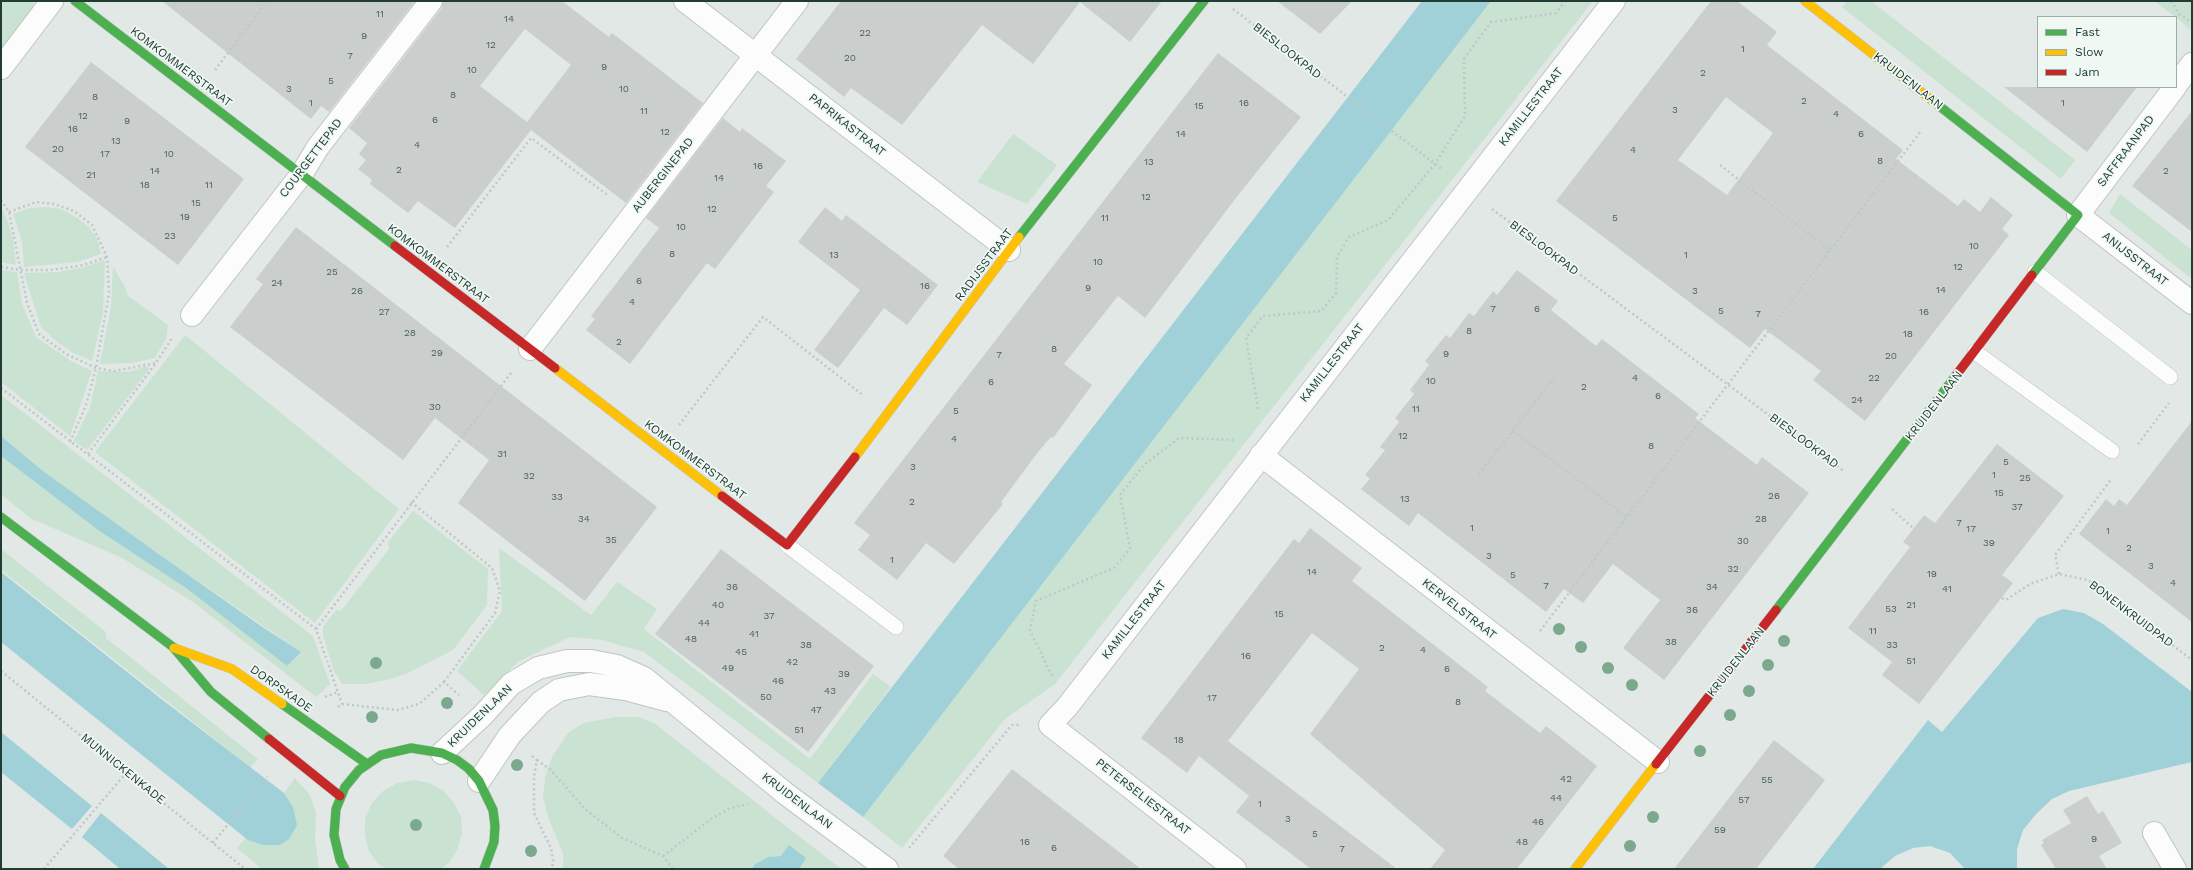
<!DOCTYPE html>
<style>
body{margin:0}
#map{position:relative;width:2193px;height:870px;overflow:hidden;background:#e2e8e5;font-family:"Work Sans",sans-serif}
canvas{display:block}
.frame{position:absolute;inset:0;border:2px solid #203c35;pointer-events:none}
.legend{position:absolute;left:2037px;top:16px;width:140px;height:72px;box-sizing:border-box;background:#f0f8f4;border:1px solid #9dada8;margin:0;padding:5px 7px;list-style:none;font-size:12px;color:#203c35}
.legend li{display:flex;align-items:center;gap:8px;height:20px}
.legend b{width:20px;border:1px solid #9dada8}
</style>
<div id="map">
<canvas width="2193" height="870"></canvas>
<div class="frame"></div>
<ul class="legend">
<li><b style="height:5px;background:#4caf50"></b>Fast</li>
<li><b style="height:5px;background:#ffc107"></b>Slow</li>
<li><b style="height:5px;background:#c62828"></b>Jam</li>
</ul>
</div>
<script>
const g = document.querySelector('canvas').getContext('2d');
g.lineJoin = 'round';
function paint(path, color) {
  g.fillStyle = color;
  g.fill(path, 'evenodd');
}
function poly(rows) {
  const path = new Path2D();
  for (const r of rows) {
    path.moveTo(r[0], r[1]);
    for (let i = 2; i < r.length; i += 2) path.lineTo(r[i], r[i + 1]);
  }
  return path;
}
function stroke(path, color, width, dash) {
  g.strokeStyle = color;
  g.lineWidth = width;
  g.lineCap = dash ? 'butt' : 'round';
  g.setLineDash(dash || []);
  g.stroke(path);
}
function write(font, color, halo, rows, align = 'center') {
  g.font = font + ' "Work Sans",sans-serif';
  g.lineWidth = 3.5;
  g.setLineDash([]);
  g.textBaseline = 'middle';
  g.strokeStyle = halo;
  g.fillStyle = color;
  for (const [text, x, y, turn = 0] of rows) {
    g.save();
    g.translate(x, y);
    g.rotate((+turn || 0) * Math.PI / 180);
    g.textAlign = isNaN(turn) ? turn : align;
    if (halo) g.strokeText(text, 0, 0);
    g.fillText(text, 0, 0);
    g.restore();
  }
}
paint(poly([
 [4,1,33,1,34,9,1,51,1,5],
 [1491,1,1593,1,1055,684,1005,719,902,848,863,817],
 [1847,1,1871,1,2075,160,2061,179,1842,7],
 [2154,1,2192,1,2192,31,2176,17],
 [1013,134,1057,165,1027,204,977,182],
 [2120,194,2192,250,2192,279,2109,213],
 [1,207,8,222,13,240,16,265,1,262],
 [46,207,61,209,76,217,89,227,97,239,101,254,77,262,24,267,22,241,13,214,30,208],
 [105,260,103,312,92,361,73,353,56,341,41,327,24,273,58,272,84,267],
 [113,267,124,285,128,296,168,325,166,339,155,358,132,363,100,364,111,307],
 [1,270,17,272,22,304,36,337,71,361,92,371,70,436,1,382],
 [185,335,399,509,315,623,95,452],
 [145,366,150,368,87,450,74,441,90,407,98,371,129,372],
 [1,395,313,636,330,684,316,697,193,602,122,558,30,518,1,494,1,456,98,530,186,588,287,666,301,652,153,550,43,471,1,436],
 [413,511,488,569,487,605,453,650,408,673,387,680,365,684,342,684,333,669,323,635,323,627,336,610,341,611,389,549,388,542],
 [499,548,591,615,617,582,657,609,644,629,810,759,873,674,891,687,818,783,644,652,602,640,570,637,519,661,484,695,457,671,502,611],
 [1,549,106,632,106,638,258,759,250,767,1,570],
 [616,717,639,717,654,723,841,869,799,869,781,856,768,857,755,864,752,869,563,869,563,853,549,820,543,797,545,777,552,757,568,733,583,723],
 [295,778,310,795,316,813,315,838,319,869,262,869,237,848,246,838,263,845,280,845,289,839,293,807,284,793],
 [414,780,429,783,444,791,454,803,461,817,462,833,458,848,450,862,441,869,386,869,378,864,369,851,365,835,365,819,372,803,383,791,397,783]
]), '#cae2d2');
paint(poly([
 [1422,1,1491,1,863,817,818,783],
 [1,436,43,471,153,550,261,626,301,652,287,666,186,588,98,530,1,456],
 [1,572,160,698,284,793,293,807,297,825,289,839,280,845,263,845,248,840,1,642],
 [2063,609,2084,613,2103,624,2192,692,2192,762,2069,791,2052,799,2037,813,2023,830,2017,849,2017,869,1965,869,1950,853,1930,846,1913,848,1895,856,1880,869,1813,869,1928,720,1942,732,2038,618],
 [1,732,92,806,72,829,1,772],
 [101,813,169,869,120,869,82,837],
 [789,845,806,858,799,869,752,869,755,864,768,857,781,856]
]), '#a0d0d8');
paint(poly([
 [162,1,415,1,329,112,321,106,311,119],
 [443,1,562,1,609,37,612,33,703,103,626,203,531,130,455,228,418,201,408,213,370,184,372,180,358,169,366,160,359,154,367,143,349,128,441,9],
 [525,29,571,65,527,122,480,86],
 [841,1,1162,1,1130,42,1080,2,1033,64,982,25,902,125,851,88,844,97,796,59],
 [1277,1,1352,1,1320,34],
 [1711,1,1737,1,1777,32,1767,45,1903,150,1896,159,1958,206,1964,199,1980,212,1991,197,2013,215,2002,229,2009,235,1865,421,1813,380,1821,371,1765,329,1750,348,1556,201],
 [1726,97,1773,133,1727,195,1678,160],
 [1218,53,1301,117,1239,194,1145,318,1118,296,1064,364,1092,385,1053,438,1051,437,1038,452,1001,502,1003,504,954,564,926,543,897,580,858,550,870,535,854,523],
 [91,62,244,179,178,265,25,147],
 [2004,87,2137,87,2087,152],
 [2192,111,2192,232,2132,186],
 [723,118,740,132,742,128,786,161,766,186,774,192,715,269,707,263,630,364,586,330,595,319,591,316,659,228,646,218],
 [825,207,842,221,846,215,938,285,907,325,884,308,838,368,814,350,860,290,798,242],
 [296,227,657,507,585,601,458,503,489,460,435,418,403,460,230,327,263,284,256,279],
 [1517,270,1558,301,1551,310,1596,346,1602,339,1699,414,1695,418,1757,465,1762,457,1809,493,1664,680,1623,648,1660,600,1613,564,1583,603,1564,589,1546,612,1418,513,1409,526,1361,489,1370,479,1365,475,1385,450,1380,447,1399,422,1395,418,1414,394,1410,390,1429,365,1425,361,1446,335,1450,338,1469,313,1474,316,1493,291,1497,295],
 [2192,421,2192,622,2079,534,2106,499,2114,506,2119,499,2127,505],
 [1997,444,2064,496,2002,575,2013,583,1919,704,1882,675,1892,662,1848,628,1910,547,1903,542,1924,515,1935,523],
 [1310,528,1362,568,1352,581,1488,687,1485,691,1540,733,1546,726,1597,766,1517,869,1430,869,1445,850,1310,734,1359,669,1312,633,1228,741,1397,869,1311,869,1236,812,1249,796,1199,756,1187,773,1141,738,1294,539,1299,543],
 [721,549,874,666,808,752,655,634],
 [1774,740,1825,780,1756,869,1674,869],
 [1012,769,1141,869,959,869,943,856],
 [2087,796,2098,814,2103,811,2122,843,2099,856,2107,869,2056,869,2041,845,2044,843,2042,840,2071,823,2063,810]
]), '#cacfcd');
const lane = poly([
 [2035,272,2170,377],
 [1975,352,2112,451],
 [787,545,896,627]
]);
const street = poly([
 [685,1,1009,250],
 [1,68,52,1],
 [2176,85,2192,64],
 [2175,87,2078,215,2192,303],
 [192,315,301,175,318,147,431,1],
 [530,349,797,1],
 [1261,455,1658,762],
 [442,753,483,715,511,684,538,668,567,661,591,661,617,666,644,678,786,794,887,869],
 [479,781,510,735,541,702,559,690,589,684,625,689,666,700],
 [2154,833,2175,869],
 [1235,869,1050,725,1067,707,1614,1]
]);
const fast = poly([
 [75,1,395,246],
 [1938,105,2078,215,2032,275],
 [1019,237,1204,1],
 [1,517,173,647,211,692,269,739],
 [1776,610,1957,374],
 [282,704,367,764],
 [345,869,340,860,334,835,336,809,345,787,359,770,381,755,411,748,442,753,457,760,469,769,479,781,493,810,495,826,494,842,484,869]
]);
const slow = poly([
 [1805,1,1938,105],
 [555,368,722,496],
 [855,457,1019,237],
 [174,648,232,669,282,704],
 [1575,869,1656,764]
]);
const jam = poly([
 [395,246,555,368],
 [1957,374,2032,275],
 [722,496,787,545,855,457],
 [269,739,340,796],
 [1656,764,1776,610]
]);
stroke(lane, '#bfc5c2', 16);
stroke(street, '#bfc5c2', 24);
stroke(fast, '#bec6c3', 10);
stroke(slow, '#bec6c3', 10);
stroke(jam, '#bec6c3', 10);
stroke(poly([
 [2171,1,2179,14,2192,22],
 [1233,9,1443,170],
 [215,70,267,1],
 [1720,165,1831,251],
 [1,200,9,212,27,303,39,334,66,354,96,368,114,371,156,363],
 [1492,209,1844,471],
 [9,212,36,202,54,204,74,211,92,225,107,257,109,293,96,368,86,405,70,442],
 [447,247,531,138,609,196],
 [1,267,21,270,50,270,84,265,107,257],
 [1,388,316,629,342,704],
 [1258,409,1246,338,1263,316,1321,311,1336,293,1337,257,1349,237,1388,220,1435,164,1465,116,1464,59,1491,22,1556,13,1565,1],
 [679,425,763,317,864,396],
 [1513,431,1627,517],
 [2138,444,2169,403],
 [88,454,156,363,172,338],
 [1479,474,1555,377],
 [411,502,492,568,500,591,495,613,444,682],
 [1892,509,1913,528],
 [2059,574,2055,555,2112,478],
 [2002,598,2006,600,2030,584,2059,574,2088,580,2192,660],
 [316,629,511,373],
 [1540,631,1921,131],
 [1,671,245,869],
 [1052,676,1030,630,1036,601,1114,568,1130,548,1120,495,1144,465,1179,438,1234,440],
 [325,697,338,692],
 [338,707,342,704,397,710,419,704,444,682,459,695],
 [532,756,537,760,534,777,534,813,551,848,553,860,552,869],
 [537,760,551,770,585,809,622,838,663,856,673,869],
 [213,843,267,776],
 [909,848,1012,725,1020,725],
 [663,856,711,819,731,808,748,804],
 [44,869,127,772]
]), '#bfc8c5', 2.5, [2, 3]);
stroke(lane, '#fbfcfb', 15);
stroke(street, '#fbfcfb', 22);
stroke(fast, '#4caf50', 9);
stroke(slow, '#ffc107', 9);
stroke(jam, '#c62828', 9);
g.fillStyle = '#7ca88e';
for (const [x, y] of [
 [1559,629],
 [1784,641],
 [1581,647],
 [376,663],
 [1768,665],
 [1608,668],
 [1632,685],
 [1749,691],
 [447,703],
 [1730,715],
 [372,717],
 [1700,751],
 [517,765],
 [1653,817],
 [416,825],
 [1630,846],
 [531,851]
]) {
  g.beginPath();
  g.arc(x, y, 6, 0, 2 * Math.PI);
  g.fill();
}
write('10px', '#4b625c', null, [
 ["11",380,14],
 ["14",509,19],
 ["22",865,33],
 ["9",364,36],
 ["12",491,45],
 ["1",1743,49],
 ["7",350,56],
 ["20",850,58],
 ["9",604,67],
 ["10",472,70],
 ["2",1703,73],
 ["5",331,81],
 ["3",289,89],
 ["10",624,89],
 ["8",453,95],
 ["8",95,97],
 ["2",1804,101],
 ["1",311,103],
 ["16",1244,103],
 ["1",2063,103],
 ["15",1199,106],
 ["3",1675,110],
 ["11",644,111],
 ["4",1836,114],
 ["12",83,116],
 ["6",435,120],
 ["9",127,121],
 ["16",73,129],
 ["12",665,132],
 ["14",1181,134],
 ["6",1861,134],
 ["13",116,141],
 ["4",417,145],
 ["20",58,149],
 ["4",1633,150],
 ["17",105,154],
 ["10",169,154],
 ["8",1880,161],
 ["13",1149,162],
 ["16",758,166],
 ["2",399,170],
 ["14",155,171],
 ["2",2166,171],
 ["21",91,175],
 ["14",719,178],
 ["18",145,185],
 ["11",209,185],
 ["12",1146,197],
 ["15",196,203],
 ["12",712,209],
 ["19",185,217],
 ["11",1105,218],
 ["5",1615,218],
 ["10",681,227],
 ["23",170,236],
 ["10",1974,246],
 ["8",672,254],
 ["13",834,255],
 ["1",1686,255],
 ["10",1098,262],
 ["12",1958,267],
 ["25",332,272],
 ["6",639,281],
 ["24",277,283],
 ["16",925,286],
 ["9",1088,288],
 ["14",1941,290],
 ["26",357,291],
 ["3",1695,291],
 ["4",632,302],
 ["7",1493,309],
 ["6",1537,309],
 ["5",1721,311],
 ["27",384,312],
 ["16",1924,312],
 ["7",1758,314],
 ["8",1469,331],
 ["28",410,333],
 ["18",1908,334],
 ["2",619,342],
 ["8",1054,349],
 ["29",437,353],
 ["9",1446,354],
 ["7",999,355],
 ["20",1891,356],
 ["4",1635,378],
 ["22",1874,378],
 ["10",1431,381],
 ["6",991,382],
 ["2",1584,387],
 ["6",1658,396],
 ["24",1857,400],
 ["30",435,407],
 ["11",1416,409],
 ["5",956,411],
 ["12",1403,436],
 ["4",954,439],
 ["8",1651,446],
 ["31",502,454],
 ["5",2006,462],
 ["3",913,467],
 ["1",1994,475],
 ["32",529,476],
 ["25",2025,478],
 ["15",1999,493],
 ["26",1774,496],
 ["33",557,497],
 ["13",1405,499],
 ["2",912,502],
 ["37",2017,507],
 ["34",584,519],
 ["28",1761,519],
 ["7",1959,523],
 ["1",1472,528],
 ["17",1971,529],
 ["1",2108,531],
 ["35",611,540],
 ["30",1743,541],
 ["39",1989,543],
 ["2",2129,548],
 ["3",1489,556],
 ["1",892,560],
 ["3",2151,566],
 ["32",1733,569],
 ["14",1312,572],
 ["19",1932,574],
 ["5",1513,575],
 ["4",2173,583],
 ["7",1546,586],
 ["36",732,587],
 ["34",1712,587],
 ["41",1947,589],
 ["40",718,605],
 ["21",1911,605],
 ["53",1891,609],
 ["36",1692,610],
 ["15",1279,614],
 ["37",769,616],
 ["44",704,623],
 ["11",1873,631],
 ["41",754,634],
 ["48",691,639],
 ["38",1671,642],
 ["38",806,645],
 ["33",1892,645],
 ["2",1382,648],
 ["4",1423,650],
 ["45",741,652],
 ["16",1246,656],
 ["51",1911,661],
 ["42",792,662],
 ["49",728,668],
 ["6",1447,669],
 ["39",844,674],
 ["46",778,681],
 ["43",830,691],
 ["50",766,697],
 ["17",1212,698],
 ["8",1458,702],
 ["47",816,710],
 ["51",799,730],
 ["18",1179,740],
 ["42",1566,779],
 ["55",1767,780],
 ["44",1556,798],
 ["57",1744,800],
 ["1",1260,804],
 ["3",1288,819],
 ["46",1538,822],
 ["59",1720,830],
 ["5",1315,834],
 ["9",2094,839],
 ["16",1025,842],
 ["48",1522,842],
 ["6",1054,848],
 ["7",1342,849]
]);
write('12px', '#203c35', '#f0f8f4', [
 ["BIESLOOKPAD",1287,51,38],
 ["KOMKOMMERSTRAAT",181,67,37],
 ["KRUIDENLAAN",1908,81,38],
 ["KAMILLESTRAAT",1531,107,-52],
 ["PAPRIKASTRAAT",847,125,38],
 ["SAFFRAANPAD",2126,151,-53],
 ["COURGETTEPAD",311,158,-53],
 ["AUBERGINEPAD",663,175,-52],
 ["BIESLOOKPAD",1544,248,37],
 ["ANIJSSTRAAT",2135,259,38],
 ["KOMKOMMERSTRAAT",438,264,37],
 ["RADIJSSTRAAT",984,265,-53],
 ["KAMILLESTRAAT",1332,363,-52],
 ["KRUIDENLAAN",1934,406,-52],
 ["BIESLOOKPAD",1804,441,37],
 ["KOMKOMMERSTRAAT",695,460,37],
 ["KERVELSTRAAT",1459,609,38],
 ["BONENKRUIDPAD",2131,614,37],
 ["KAMILLESTRAAT",1134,620,-52],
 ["KRUIDENLAAN",1736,662,-52],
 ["DORPSKADE",281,689,35],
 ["KRUIDENLAAN",480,716,-44],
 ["MUNNICKENKADE",123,769,39],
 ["PETERSELIESTRAAT",1143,797,38],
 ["KRUIDENLAAN",797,801,37]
]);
</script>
